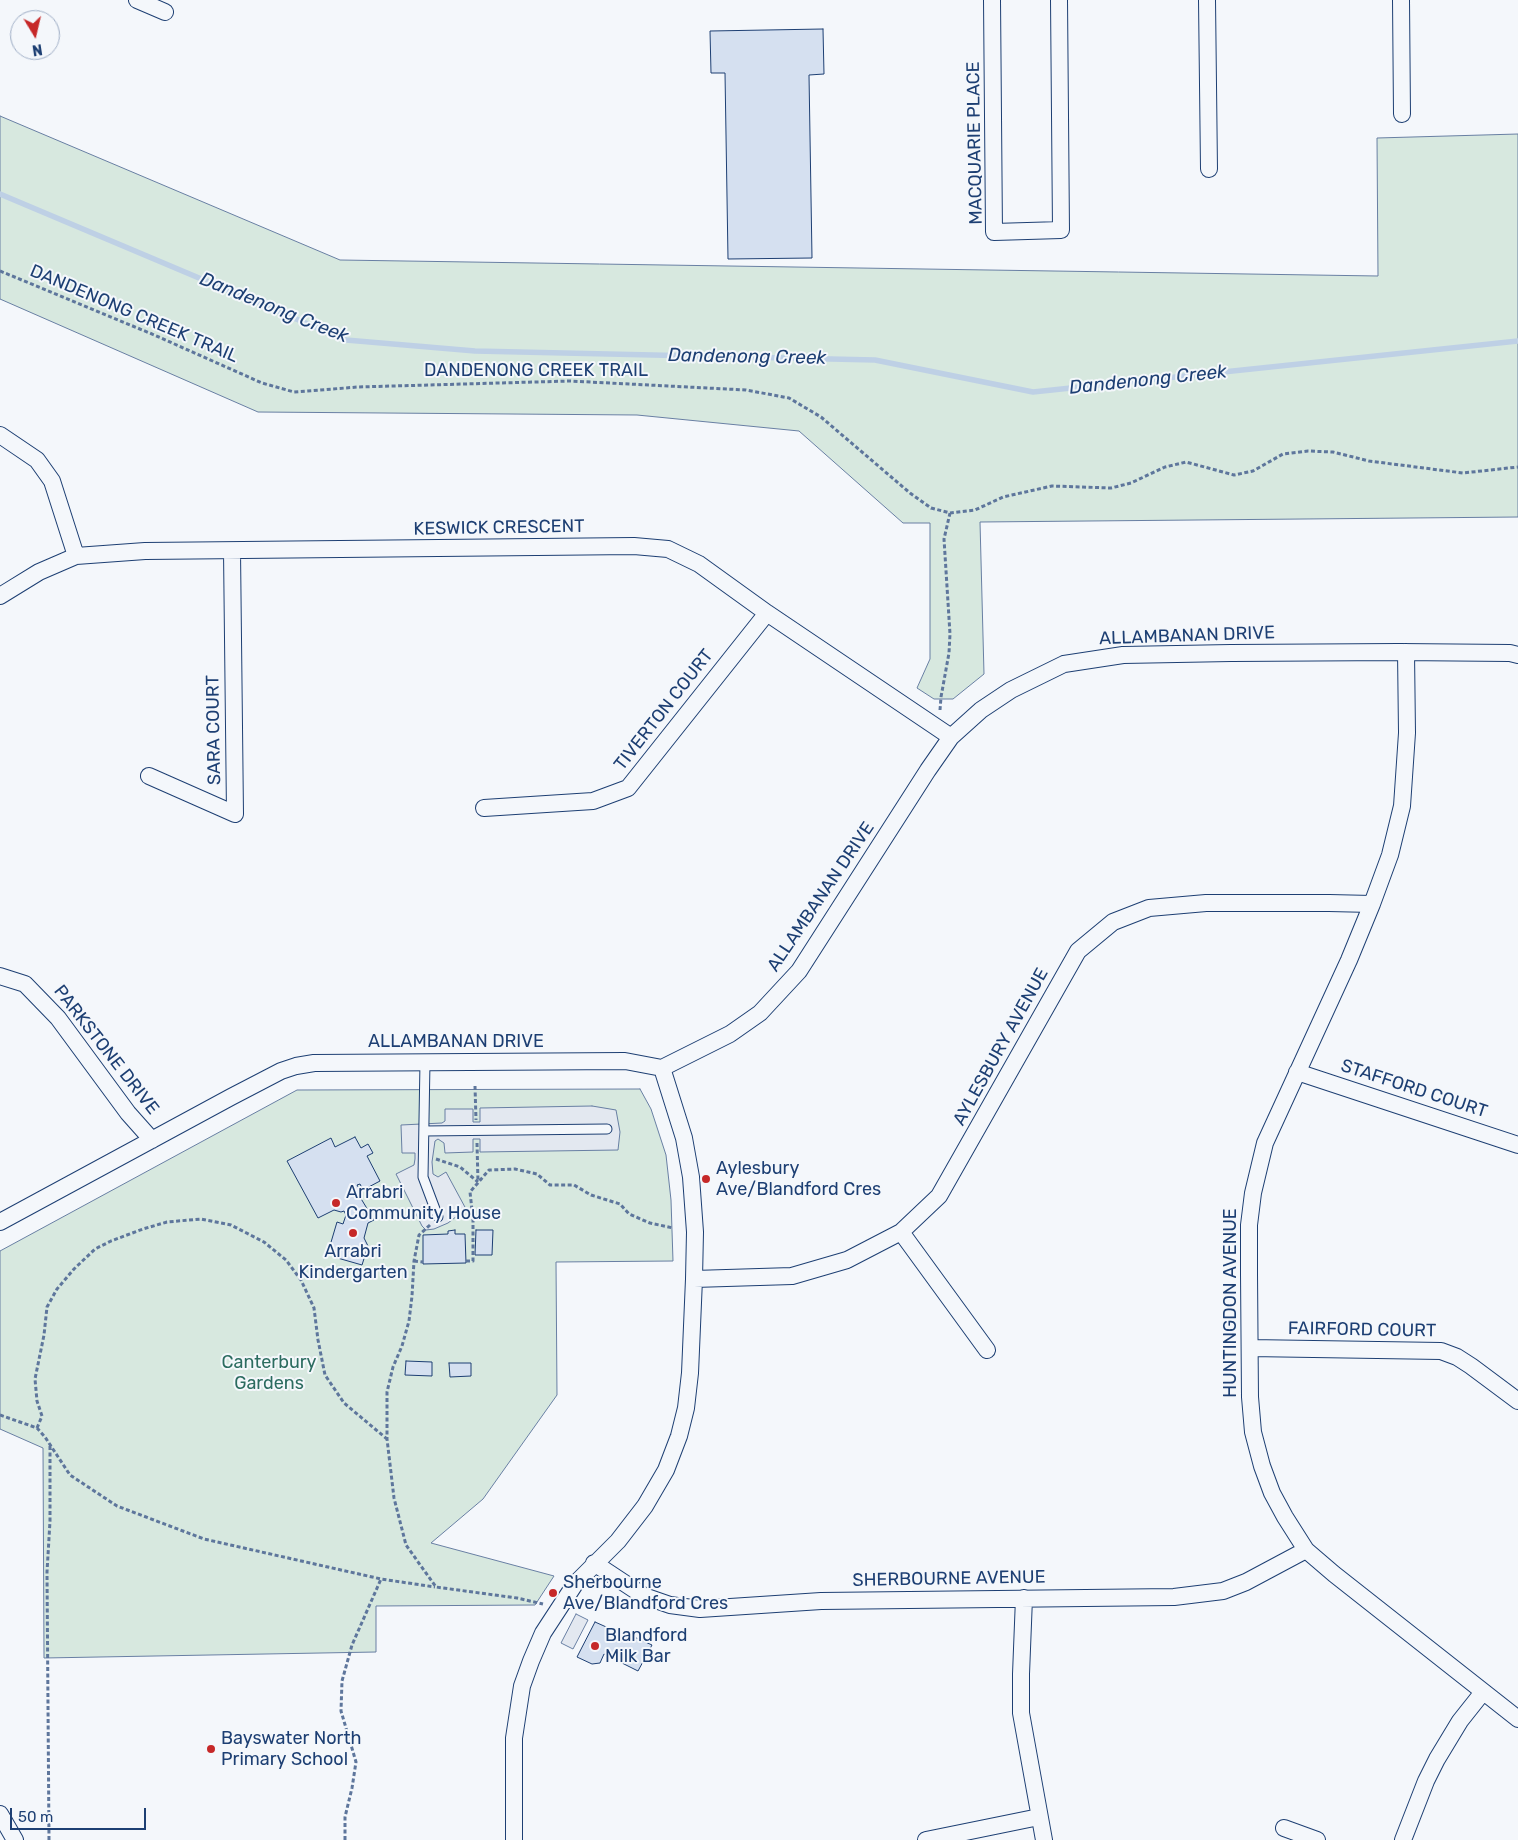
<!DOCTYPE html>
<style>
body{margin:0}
#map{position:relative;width:1518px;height:1840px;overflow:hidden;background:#f4f7fb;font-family:Rubik,sans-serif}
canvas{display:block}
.north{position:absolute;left:10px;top:10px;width:50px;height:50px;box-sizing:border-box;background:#f4f7fb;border:1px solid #9eadc5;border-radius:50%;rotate:171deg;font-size:14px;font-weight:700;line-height:20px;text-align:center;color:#1d3f73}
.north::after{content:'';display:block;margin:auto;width:18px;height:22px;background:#c62828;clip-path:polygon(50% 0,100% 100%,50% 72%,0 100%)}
.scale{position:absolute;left:10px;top:1808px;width:136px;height:22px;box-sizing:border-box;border:2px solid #1d3f73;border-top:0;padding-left:6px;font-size:15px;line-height:18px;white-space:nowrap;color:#1d3f73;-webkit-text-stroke:4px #f4f7fb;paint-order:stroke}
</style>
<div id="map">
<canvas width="1518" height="1840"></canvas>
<div class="north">N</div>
<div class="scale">50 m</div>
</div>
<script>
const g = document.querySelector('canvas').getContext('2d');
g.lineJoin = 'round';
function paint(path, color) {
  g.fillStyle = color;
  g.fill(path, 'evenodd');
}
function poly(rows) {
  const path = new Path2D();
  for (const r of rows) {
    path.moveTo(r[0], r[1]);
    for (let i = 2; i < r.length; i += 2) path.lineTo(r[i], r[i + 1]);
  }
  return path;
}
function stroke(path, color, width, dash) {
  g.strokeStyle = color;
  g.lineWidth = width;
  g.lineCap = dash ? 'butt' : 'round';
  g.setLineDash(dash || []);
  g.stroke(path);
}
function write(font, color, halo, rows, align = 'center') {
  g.font = font + ' Rubik,sans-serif';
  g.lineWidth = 4;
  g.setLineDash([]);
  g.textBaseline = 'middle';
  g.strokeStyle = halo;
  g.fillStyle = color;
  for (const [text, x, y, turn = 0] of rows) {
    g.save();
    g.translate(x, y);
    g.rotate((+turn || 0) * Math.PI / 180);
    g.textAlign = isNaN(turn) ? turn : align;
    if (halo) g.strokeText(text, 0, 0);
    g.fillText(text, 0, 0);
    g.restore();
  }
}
const green = poly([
 [0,116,340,260,1378,276,1377,138,1518,134,1518,517,980,522,984,674,953,699,934,699,917,688,930,659,930,523,903,523,799,431,637,415,258,412,0,299,0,116],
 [640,1089,651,1109,666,1155,671,1200,673,1261,556,1262,557,1395,483,1499,431,1543,554,1576,535,1605,376,1606,376,1652,44,1658,43,1448,0,1429,0,1251,297,1090,640,1089]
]);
paint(green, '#d7e8df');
stroke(green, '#687fa3', 1);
const parking = poly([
 [592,1106,616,1110,620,1132,618,1150,480,1152,480,1139,473,1139,473,1152,445,1153,444,1143,438,1139,435,1141,432,1162,433,1174,438,1177,446,1172,466,1209,448,1223,434,1229,426,1230,422,1226,396,1174,414,1165,415,1159,415,1153,402,1153,401,1125,442,1123,445,1121,445,1109,473,1109,473,1122,480,1122,480,1108,592,1106],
 [576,1614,588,1620,573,1649,561,1643,576,1614]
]);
paint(parking, '#e3e8f0');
stroke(parking, '#687fa3', 1);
stroke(poly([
 [0,194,346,340,475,351,875,360,1033,392,1518,341]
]), '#bed0e5', 5.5);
const building = poly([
 [823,29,824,74,809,75,812,258,728,259,725,73,711,73,710,31,823,29],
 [355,1137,361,1148,368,1144,373,1153,367,1156,380,1181,363,1190,360,1184,357,1185,361,1192,360,1197,374,1220,368,1223,364,1238,368,1246,362,1265,334,1257,336,1251,329,1249,337,1222,343,1224,346,1215,344,1211,341,1212,334,1210,318,1218,287,1161,331,1138,335,1147,355,1137],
 [455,1230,455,1234,465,1234,466,1263,423,1264,423,1235,448,1234,448,1231,455,1230],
 [476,1230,493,1230,492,1255,475,1255,476,1230],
 [406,1361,432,1362,432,1376,405,1375,406,1361],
 [449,1363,471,1363,471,1376,450,1377,449,1363],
 [595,1622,613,1630,614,1628,652,1645,638,1671,604,1654,600,1663,592,1664,577,1657,595,1622]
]);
paint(building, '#d5e0f0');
stroke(building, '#1d3f73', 1);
const lane = poly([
 [425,1062,423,1177,438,1217],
 [424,1131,607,1129]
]);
const street = poly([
 [137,0,165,12],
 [992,0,994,232,1061,230,1059,0],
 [1207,0,1209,169],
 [1401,0,1402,114],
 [0,435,37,460,52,481,76,556],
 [0,596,39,572,76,556,145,551,634,546,668,549,699,564,767,613,951,737],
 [1406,652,1407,733,1402,806,1390,855,1372,904,1349,960,1265,1143,1253,1193,1249,1225,1249,1274,1250,1397,1253,1432,1262,1466,1272,1493,1285,1517,1306,1550,1334,1574,1518,1719],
 [149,776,235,814,232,551],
 [484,808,593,801,628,788,767,613],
 [0,976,25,984,58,1018,128,1113,152,1140],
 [1297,1072,1518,1145],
 [0,1222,231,1097,281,1071,296,1066,314,1063,625,1061,662,1068,730,1034,760,1013,799,971,928,770,951,737,981,710,1011,690,1064,664,1123,655,1231,653,1399,652,1510,653,1518,655],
 [901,1232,987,1350],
 [694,1279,792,1276,847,1260,901,1232,939,1196,1078,951,1113,922,1149,908,1206,903,1329,903,1372,904],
 [1250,1348,1441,1351,1457,1357,1471,1366,1518,1401],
 [594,1563,644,1596,670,1605,700,1609,821,1601,1174,1597,1223,1591,1246,1582,1306,1550],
 [1024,1598,1021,1674,1021,1713,1044,1840],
 [0,1814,15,1840],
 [1284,1828,1317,1840],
 [514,1840,514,1738,522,1686,531,1661,543,1633,575,1584,618,1541,645,1506,666,1470,679,1436,686,1408,690,1373,694,1279,695,1232,691,1177,684,1138,662,1068],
 [926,1840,1039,1817],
 [1403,1840,1426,1781,1437,1759,1460,1721,1483,1692]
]);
stroke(lane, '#1d3f73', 11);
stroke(street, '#1d3f73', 18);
stroke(poly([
 [0,271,152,334,262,383,294,392,358,387,570,381,746,390,789,398,821,417,910,493,931,508,950,513,975,510,1003,497,1052,486,1111,488,1131,483,1165,467,1186,462,1234,475,1253,471,1283,454,1308,451,1333,452,1369,461,1463,473,1518,467],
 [940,710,941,697,949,653,950,634,944,539,950,513],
 [475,1086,476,1120],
 [477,1143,478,1182],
 [436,1159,460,1167,478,1182],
 [430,1225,419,1235,414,1261,412,1296,409,1321,402,1346,393,1367,387,1392,387,1439,394,1498,406,1545,436,1587,517,1598,543,1604],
 [414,1261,423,1262],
 [466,1261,473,1261,473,1219,470,1192,489,1170,515,1169,537,1174,550,1185,574,1185,591,1195,620,1204,629,1214,650,1223,673,1228],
 [0,1415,37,1428,45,1437,70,1475,117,1506,204,1539,381,1579,435,1587],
 [37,1428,42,1416,37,1401,35,1379,44,1335,47,1307,57,1289,74,1269,95,1249,111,1241,143,1229,167,1222,201,1219,231,1225,264,1242,286,1260,301,1280,314,1308,318,1340,325,1375,344,1403,387,1439],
 [49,1840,47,1572,50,1521,50,1446],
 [345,1840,345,1817,352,1788,356,1762,341,1711,342,1681,352,1645,381,1579]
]), '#5e769c', 3, [4, 2.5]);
stroke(lane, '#f4f7fb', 9);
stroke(street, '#f4f7fb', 16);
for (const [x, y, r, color] of [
 [706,1179,5,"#c62828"],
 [336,1203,5,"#c62828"],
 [353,1233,5,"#c62828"],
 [553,1593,5,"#c62828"],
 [595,1646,5,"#c62828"],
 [211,1749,5,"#c62828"]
]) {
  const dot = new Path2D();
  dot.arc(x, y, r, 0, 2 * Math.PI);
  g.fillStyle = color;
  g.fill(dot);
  stroke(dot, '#f4f7fb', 2);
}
write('18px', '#1d3f73', '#f4f7fb', [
 ["MACQUARIE PLACE",975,143,-91],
 ["DANDENONG CREEK TRAIL",134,314,23],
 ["DANDENONG CREEK TRAIL",536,371],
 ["KESWICK CRESCENT",499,528,-1],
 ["ALLAMBANAN DRIVE",1187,636,-2],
 ["TIVERTON COURT",664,710,-52],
 ["SARA COURT",214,730,-91],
 ["ALLAMBANAN DRIVE",821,897,-56],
 ["ALLAMBANAN DRIVE",456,1042],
 ["AYLESBURY AVENUE",1001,1047,-61],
 ["PARKSTONE DRIVE",106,1050,52],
 ["STAFFORD COURT",1414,1089,18],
 ["HUNTINGDON AVENUE",1231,1303,-90],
 ["FAIRFORD COURT",1362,1330,1],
 ["SHERBOURNE AVENUE",949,1579,-1]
]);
write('18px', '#1d3f73', '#f4f7fb', [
 ["Aylesbury",716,1169],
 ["Ave/Blandford Cres",716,1190],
 ["Arrabri",346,1193],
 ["Community House",346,1214],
 ["Arrabri",353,1252,"center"],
 ["Kindergarten",353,1273,"center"],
 ["Sherbourne",563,1583],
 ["Ave/Blandford Cres",563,1604],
 ["Blandford",605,1636],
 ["Milk Bar",605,1657],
 ["Bayswater North",221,1739],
 ["Primary School",221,1760]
], 'left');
write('18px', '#2c6c60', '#f4f7fb', [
 ["Canterbury",269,1363],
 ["Gardens",269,1384]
]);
write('italic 19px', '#1d3f73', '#f4f7fb', [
 ["Dandenong Creek",274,308,22],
 ["Dandenong Creek",747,357,1],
 ["Dandenong Creek",1148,380,-6]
]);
</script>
